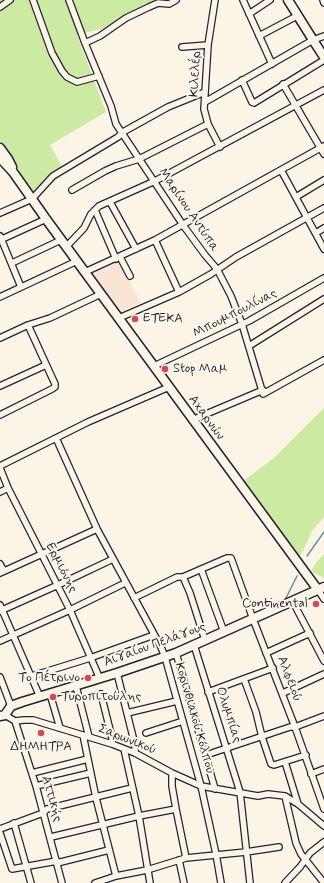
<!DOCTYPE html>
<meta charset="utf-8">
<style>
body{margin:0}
canvas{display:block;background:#fcf5e5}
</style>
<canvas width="324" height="883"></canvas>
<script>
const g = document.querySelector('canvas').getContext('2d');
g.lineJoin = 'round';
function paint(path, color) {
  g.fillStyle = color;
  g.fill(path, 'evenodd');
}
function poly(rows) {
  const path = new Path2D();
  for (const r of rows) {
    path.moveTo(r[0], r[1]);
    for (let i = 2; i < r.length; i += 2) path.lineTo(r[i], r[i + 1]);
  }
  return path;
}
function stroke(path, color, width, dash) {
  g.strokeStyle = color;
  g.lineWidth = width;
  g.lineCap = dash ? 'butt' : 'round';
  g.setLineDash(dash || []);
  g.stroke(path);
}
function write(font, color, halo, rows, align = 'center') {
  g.font = font + ' Mynerve,sans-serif';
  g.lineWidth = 4;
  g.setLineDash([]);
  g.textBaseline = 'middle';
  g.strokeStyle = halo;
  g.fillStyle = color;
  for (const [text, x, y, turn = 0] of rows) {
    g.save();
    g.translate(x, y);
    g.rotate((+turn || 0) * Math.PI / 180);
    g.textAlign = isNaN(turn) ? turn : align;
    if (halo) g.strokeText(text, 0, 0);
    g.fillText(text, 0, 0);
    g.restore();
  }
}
paint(poly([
 [119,261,141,303,121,312,92,272]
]), '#fae4d4');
paint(poly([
 [0,0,157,0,104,28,77,35,106,112,50,145,62,166,50,173,45,182,31,193,12,157,0,141],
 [324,408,324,517,312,531,300,557,243,481,274,458],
 [324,554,324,578,311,571,316,563]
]), '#cceaa2');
stroke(poly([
 [307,556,324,532],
 [285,600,297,576]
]), '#6292a3', 1.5);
const street = poly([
 [33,0,52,53,62,71,67,77,77,82,99,76],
 [69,0,85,43,111,106,116,124,183,225,205,255,217,269,231,296,242,324,263,394,324,360],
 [215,0,208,45,204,109,208,124,220,147],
 [243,0,272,64],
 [323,0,324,3],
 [0,7,10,0],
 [249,14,270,0],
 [259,36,297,16],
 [85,43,100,36,126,18,149,7,158,3,169,4,176,0],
 [182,47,208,45],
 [242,80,252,102,254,103,324,60],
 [283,84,324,154],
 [205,102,313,40,324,36],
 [281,170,324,249],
 [72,190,105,171,116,166,139,159,208,124],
 [296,197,324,180],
 [110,202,136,249],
 [95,210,116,259],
 [0,213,32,199,53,176,118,137,123,132,168,107,205,92],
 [316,233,324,228],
 [0,236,21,287],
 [0,240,46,219],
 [155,240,179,292],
 [66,247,84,228,91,214,99,206,155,181,324,90],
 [120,257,130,276],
 [12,263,61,240],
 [85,272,155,240,324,146],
 [0,297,77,261],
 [119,318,179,292,211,274,236,257,324,208],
 [0,338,28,325],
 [249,346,324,299],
 [154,366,249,321,324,278],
 [0,386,46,365],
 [0,415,52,389,55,387,55,384,28,325,50,318,101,294],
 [192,420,263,390],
 [56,438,97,529,161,647,165,657,201,786,216,854,221,883],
 [0,466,88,422,169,387],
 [0,468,8,488,70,610,100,679],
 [0,492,8,488],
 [0,564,4,571],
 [201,569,224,632],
 [0,573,97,529],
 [183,577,190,593,205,640],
 [318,590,324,599],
 [134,598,177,577,183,577,227,558,231,558,253,619,295,727,324,809],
 [293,602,324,661],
 [0,605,40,697],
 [0,611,58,585,113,559],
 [0,641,70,610,125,583],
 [194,645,240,792,250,883],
 [176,653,215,789],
 [266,653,310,633],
 [117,673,135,745,135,753],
 [32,676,90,658,154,635],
 [0,677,11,706],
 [244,679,256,712,262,737,271,764,274,765,306,755],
 [76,686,89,737],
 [208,692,273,668],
 [283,693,324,674],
 [50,694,60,728],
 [101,694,112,738,112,744],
 [127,713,177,701],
 [5,715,15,721,24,720,33,720,112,744,135,753,172,773,201,786,258,796,268,794,285,796,298,804,324,826],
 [15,721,36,786,62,883],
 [146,733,183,721],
 [83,735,96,798,116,876],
 [124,749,139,816,150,883],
 [206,755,290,727,295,727,324,716],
 [285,762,298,804],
 [32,773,88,759],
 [172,773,172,786,176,809,186,858],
 [311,774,324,769],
 [36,786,91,773],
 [285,796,296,843,301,854,324,883],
 [14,823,31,883],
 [0,829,43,813,47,809,132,788],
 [0,833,12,869,57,861],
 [51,837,139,816,176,809],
 [179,860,184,883],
 [57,863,109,850],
 [95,883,116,876,147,870,186,858,246,852,279,847],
 [285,883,300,867,310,853,324,842]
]);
const secondary = poly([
 [288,0,313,40,324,57],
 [0,148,8,159,12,167],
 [0,158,13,172,46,219,318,590],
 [0,716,5,715,11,706,22,702,117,673,176,653,324,587]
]);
stroke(street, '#22223b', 8);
stroke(secondary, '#22223b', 11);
stroke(street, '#fcf5e5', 5.5);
stroke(secondary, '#fcf5e5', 8);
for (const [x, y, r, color] of [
 [135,319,4,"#d1495b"],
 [165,369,4,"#d1495b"],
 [316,604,4,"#d1495b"],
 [88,678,4,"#d1495b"],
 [53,697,4,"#d1495b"],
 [41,733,4,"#d1495b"]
]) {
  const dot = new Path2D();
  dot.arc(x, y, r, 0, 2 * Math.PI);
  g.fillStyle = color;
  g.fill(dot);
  stroke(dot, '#fcf5e5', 1.5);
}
write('13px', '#22223b', '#fcf5e5', [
 ["Κιλελέρ",196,74,-87],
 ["Μαρίνου Αντύπα",188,210,56],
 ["Μπουμπουλίνας",235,314,-27],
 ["Αχαρνών",206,418,54],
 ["Ερμιόνης",61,568,63],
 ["Αιγαίου Πελάγους",155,645,-20],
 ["Αλφειού",289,679,69],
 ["Ολυμπίας",228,715,72],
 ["Κορινθιακού Κόλπου",194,718,74],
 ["Σαρωνικού",127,740,22],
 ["Αττικής",51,799,74]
]);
write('13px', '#22223b', '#fcf5e5', [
 ["ΕΤΕΚΑ",143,319],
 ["Stop Μαμ",173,369],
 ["Continental",308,604,"right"],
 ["Το Πέτρινο",80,678,"right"],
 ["Τυροπιτούλης",61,697],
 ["ΔΗΜΗΤΡΑ",41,747,"center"]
], 'left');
</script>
